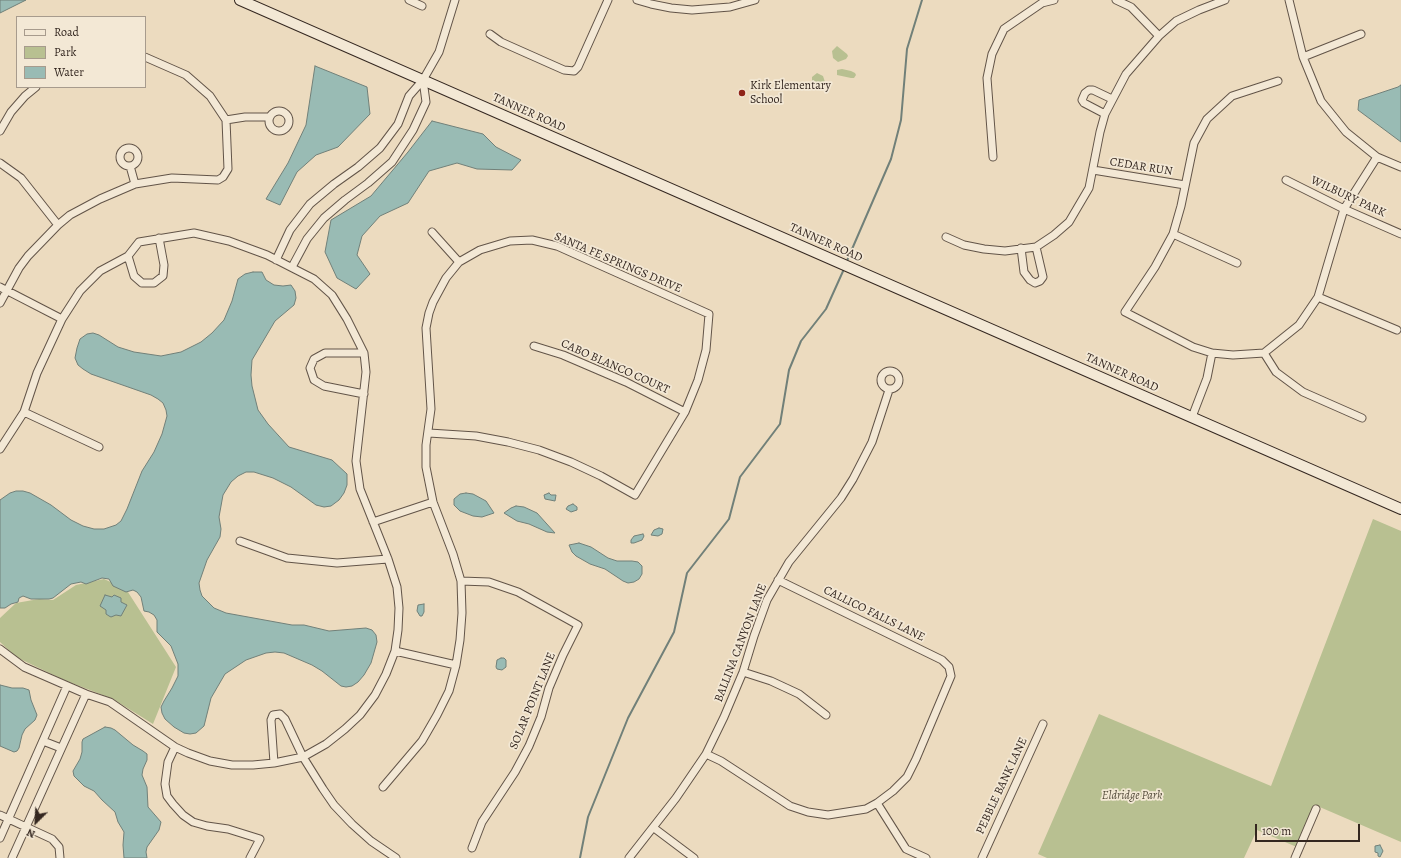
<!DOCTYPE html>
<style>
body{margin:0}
#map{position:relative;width:1401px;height:858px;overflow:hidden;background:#ecdbbf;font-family:Alegreya,serif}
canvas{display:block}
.legend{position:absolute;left:16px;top:16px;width:130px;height:72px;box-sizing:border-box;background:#f3e8d5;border:1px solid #a79b8d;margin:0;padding:5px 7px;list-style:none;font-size:12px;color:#342720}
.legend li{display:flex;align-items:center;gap:8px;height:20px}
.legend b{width:20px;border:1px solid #a79b8d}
.north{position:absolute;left:16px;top:802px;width:40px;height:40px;-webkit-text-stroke:3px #f3e8d5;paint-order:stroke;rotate:204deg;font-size:11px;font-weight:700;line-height:16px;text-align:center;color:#342720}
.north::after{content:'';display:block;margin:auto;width:14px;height:18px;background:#342720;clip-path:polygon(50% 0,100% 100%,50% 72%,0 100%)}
.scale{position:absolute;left:1255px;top:824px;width:105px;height:18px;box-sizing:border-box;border:2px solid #342720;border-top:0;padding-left:5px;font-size:12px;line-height:14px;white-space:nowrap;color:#342720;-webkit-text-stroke:3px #f3e8d5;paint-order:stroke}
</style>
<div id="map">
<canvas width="1401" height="858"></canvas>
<ul class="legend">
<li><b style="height:5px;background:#f3e8d5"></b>Road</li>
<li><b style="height:11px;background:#b8c091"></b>Park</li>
<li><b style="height:11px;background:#99bbb4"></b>Water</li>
</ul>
<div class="north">N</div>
<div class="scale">100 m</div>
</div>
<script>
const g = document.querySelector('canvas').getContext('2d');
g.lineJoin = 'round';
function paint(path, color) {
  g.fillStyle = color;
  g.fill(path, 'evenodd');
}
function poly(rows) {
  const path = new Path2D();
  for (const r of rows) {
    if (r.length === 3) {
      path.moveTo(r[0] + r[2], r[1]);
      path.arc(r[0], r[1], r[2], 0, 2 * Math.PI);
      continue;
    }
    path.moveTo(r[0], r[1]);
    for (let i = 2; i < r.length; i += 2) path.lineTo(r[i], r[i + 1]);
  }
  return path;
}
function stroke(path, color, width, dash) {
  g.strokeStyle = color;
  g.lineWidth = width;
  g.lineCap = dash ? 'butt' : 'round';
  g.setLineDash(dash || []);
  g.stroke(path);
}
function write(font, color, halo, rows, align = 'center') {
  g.font = font + ' Alegreya,serif';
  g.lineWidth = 3.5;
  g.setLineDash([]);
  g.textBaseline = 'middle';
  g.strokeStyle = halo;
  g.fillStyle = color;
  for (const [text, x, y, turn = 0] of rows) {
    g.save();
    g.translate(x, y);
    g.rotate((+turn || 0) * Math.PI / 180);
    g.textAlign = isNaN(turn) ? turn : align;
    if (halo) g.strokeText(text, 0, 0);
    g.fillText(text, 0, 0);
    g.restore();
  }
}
paint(poly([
 [837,46,847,54,848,56,846,59,838,62,833,58,832,51],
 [842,69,851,71,855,73,856,75,854,78,851,78,837,75,837,70],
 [817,73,823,76,825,82,824,84,817,85,812,81,812,77],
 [1373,519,1401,531,1401,842,1315,805,1299,848,1257,830,1244,858,1047,858,1038,854,1099,714,1271,786],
 [104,579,126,589,176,667,153,724,113,699,64,680,16,657,0,642,0,618,16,603,39,599,53,600,76,585]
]), '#b8c091');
const water = poly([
 [0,0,26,0,0,13,0,0],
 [315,66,367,87,370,114,338,147,316,155,297,172,280,205,266,199,288,163,306,125,315,66],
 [1401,85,1401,142,1358,110,1359,100,1398,87,1401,85],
 [432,121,483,134,496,147,521,160,512,170,477,169,457,163,429,171,408,203,380,216,362,236,357,255,370,274,356,289,337,278,325,252,331,220,371,196,408,152,432,121],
 [253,272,262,272,266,280,274,285,283,286,291,285,295,291,296,298,294,305,275,321,252,360,251,375,252,386,258,410,268,424,289,447,332,460,347,474,347,485,344,493,339,500,331,506,324,507,316,505,291,487,273,478,254,472,246,472,238,476,231,482,223,495,219,517,221,529,220,537,207,560,199,583,200,590,202,596,214,608,226,613,292,625,304,625,329,631,366,628,372,630,376,635,377,642,371,663,364,675,358,682,352,686,346,687,341,686,322,671,312,665,284,653,275,652,266,653,246,660,225,674,211,698,204,726,196,733,190,734,184,733,174,727,165,719,162,713,161,707,164,701,172,688,178,676,178,664,171,646,157,632,157,620,154,615,149,612,144,611,141,597,137,592,133,590,126,592,113,586,109,579,102,578,86,584,81,582,71,584,53,598,49,599,31,599,23,596,19,598,18,602,11,604,5,608,0,608,0,500,10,493,16,491,23,491,30,493,51,505,71,520,83,526,94,529,104,529,116,525,121,521,127,509,142,471,154,452,162,434,167,416,166,410,163,403,158,399,151,395,91,374,83,369,78,365,75,358,77,348,80,339,87,334,93,333,99,335,118,347,134,352,161,356,181,352,201,342,212,333,224,320,232,301,238,279,245,274,253,272],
 [466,493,473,494,486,501,494,513,482,517,473,516,460,511,454,505,454,499,460,494,466,493],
 [549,493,551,495,556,495,555,501,545,499,544,495,549,493],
 [573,504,577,507,577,510,571,512,566,509,568,506,573,504],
 [516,506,524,507,537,513,555,533,547,532,529,524,517,521,504,513,511,508,516,506],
 [659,528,663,529,662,534,658,536,651,535,654,530,659,528],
 [643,534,644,536,642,540,634,543,631,543,631,540,634,536,643,534],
 [579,543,591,547,608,558,617,561,632,561,638,562,642,566,642,574,639,579,634,582,628,583,623,581,605,569,590,564,576,556,572,552,569,545,579,543],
 [105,595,112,597,114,595,121,598,121,602,127,605,121,616,116,615,111,617,109,616,106,614,106,610,100,606,105,595],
 [424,604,424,612,422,616,420,616,417,611,418,605,424,604],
 [501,658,504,658,506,660,506,667,502,670,497,669,496,667,497,660,501,658],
 [0,685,12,688,23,688,29,690,31,700,37,715,35,720,25,729,22,735,19,748,17,751,14,752,0,746,0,685],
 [105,727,111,728,115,730,133,745,143,751,147,754,147,760,143,769,142,775,147,787,148,807,161,822,159,830,147,847,146,852,147,858,124,858,123,845,124,832,118,822,115,812,102,800,94,791,84,786,74,776,73,771,80,759,82,752,82,742,83,739,105,727],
 [1380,845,1383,851,1380,857,1378,856,1378,853,1375,852,1375,846,1380,845]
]);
paint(water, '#99bbb4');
stroke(water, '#718079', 1);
stroke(poly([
 [846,263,891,159,901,120,907,49,922,0],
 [580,858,588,817,628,718,674,632,687,573,729,519,740,477,780,424,789,370,801,341,826,309,844,269]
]), '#718079', 2);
const street = poly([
 [409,0,422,6],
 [637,0,651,4,671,8,692,10,730,7,755,0],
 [1116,0,1131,7,1159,36],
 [1289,0,1303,57,1321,101,1346,132,1377,157,1401,167],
 [490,34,501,42,564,70,574,71,578,67,608,0],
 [1303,57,1361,34],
 [1278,81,1232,96,1207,119,1194,143,1181,206,1173,234,1155,267,1125,312,1193,347,1212,353,1233,355,1264,353,1299,325,1318,297,1344,209,1377,157],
 [279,121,10],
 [1105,114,1084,103,1082,100,1085,93,1089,90,1093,90,1112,99],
 [226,120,245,117,270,117],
 [0,131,11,112,25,96,36,87],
 [129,157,9],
 [993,157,987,78,992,54,1004,29,1042,3,1054,0],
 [0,163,21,178,58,225],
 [130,166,135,184],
 [1093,170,1185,185],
 [1286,180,1344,209,1401,234],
 [432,232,459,262],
 [1173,234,1237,263],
 [946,237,964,245,984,249,1005,251,1036,247,1054,235,1069,222,1089,188,1100,132,1105,114,1126,74,1159,36,1176,21,1199,10,1225,0],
 [1021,248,1024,272,1030,280,1035,283,1040,281,1043,277,1036,247],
 [128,256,134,276,142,283,154,283,163,276,164,265,159,238],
 [276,260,290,230,310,204,334,184,358,167,380,148,398,124,409,96,423,80,439,52,455,0],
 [292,267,307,239,324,218,345,200,368,183,392,162,413,130,426,102,423,80],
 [0,287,62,319],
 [1318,297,1397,330],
 [0,303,19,268,28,256,58,225,70,215,100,199,135,184,172,178,218,180,223,177,228,169,226,120,210,96,186,75,145,57],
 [534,346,563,355,626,382,685,412],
 [364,353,325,353,314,359,310,368,314,380,324,386,364,394],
 [1264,353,1276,372,1303,392,1362,418],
 [890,380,9],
 [24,412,99,447],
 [1192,417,1207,378,1212,353],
 [0,449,24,412,37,373,62,319,80,291,100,271,128,256,139,242,194,233,229,241,267,255,314,279,332,295,347,319,364,353,366,372,356,461,360,489,388,559,397,587,399,608,398,630,395,651,386,674,375,695,360,715,345,729,326,744,303,757,274,763,253,765,232,765,210,761,188,753,175,747,110,702,86,694,24,667,0,649],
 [373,522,433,502],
 [240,541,287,558,337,563,388,559],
 [461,581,489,582,518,592,578,625,563,655,549,688,541,717,529,746,515,772,482,822,472,848],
 [395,651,456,665],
 [743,672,771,681,799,694,826,715],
 [43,741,61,748],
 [175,747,168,762,165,784,167,796,173,804,183,815,193,822,207,826,228,829,260,839,250,858],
 [706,754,721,761,790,806,808,812,828,815,866,809,877,803,893,791,907,777,916,759,951,676,949,667,942,660,778,580],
 [274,763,271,720,273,715,280,714,285,719,303,757,323,789,334,805,352,824,371,841,396,858],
 [383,787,422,741,437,715,449,691,456,665,460,640,462,613,461,581,453,554,433,502,426,467,426,445,431,409,426,328,429,313,433,302,446,278,459,262,480,250,510,241,532,240,557,246,709,314,706,350,698,380,685,412,635,495,601,476,571,462,539,450,508,442,476,436,429,433],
 [877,803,906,849,926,858],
 [0,815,52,839,59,847,60,858],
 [654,828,694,858],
 [0,838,67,686],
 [12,858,86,694],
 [629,858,676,798,706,754,724,717,743,672,754,636,767,600,789,562,841,498,853,479,872,442,889,390],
 [982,858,1043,724],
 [1295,858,1316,809]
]);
const secondary = poly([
 [240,0,1401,509]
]);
stroke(street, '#625448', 9);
stroke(secondary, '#342720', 12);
stroke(street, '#f3e8d5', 7);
stroke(secondary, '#f3e8d5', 10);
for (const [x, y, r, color] of [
 [742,93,4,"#8f2418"]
]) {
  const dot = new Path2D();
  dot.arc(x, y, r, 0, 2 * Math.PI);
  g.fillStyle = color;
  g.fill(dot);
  stroke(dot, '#f3e8d5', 1.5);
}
write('12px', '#342720', '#f3e8d5', [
 ["Kirk Elementary",750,86],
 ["School",750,100]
], 'left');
write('12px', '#342720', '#f3e8d5', [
 ["TANNER ROAD",529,113,24],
 ["CEDAR RUN",1141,167,9],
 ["WILBURY PARK",1348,197,25],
 ["TANNER ROAD",826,243,24],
 ["SANTA FE SPRINGS DRIVE",618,263,23],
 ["CABO BLANCO COURT",615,367,24],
 ["TANNER ROAD",1122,373,24],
 ["CALLICO FALLS LANE",874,614,26],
 ["BALLINA CANYON LANE",741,643,-69],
 ["SOLAR POINT LANE",533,701,-68],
 ["PEBBLE BANK LANE",1002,786,-65]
]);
write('italic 12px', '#554d3c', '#f3e8d5', [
 ["Eldridge Park",1132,796]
]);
</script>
